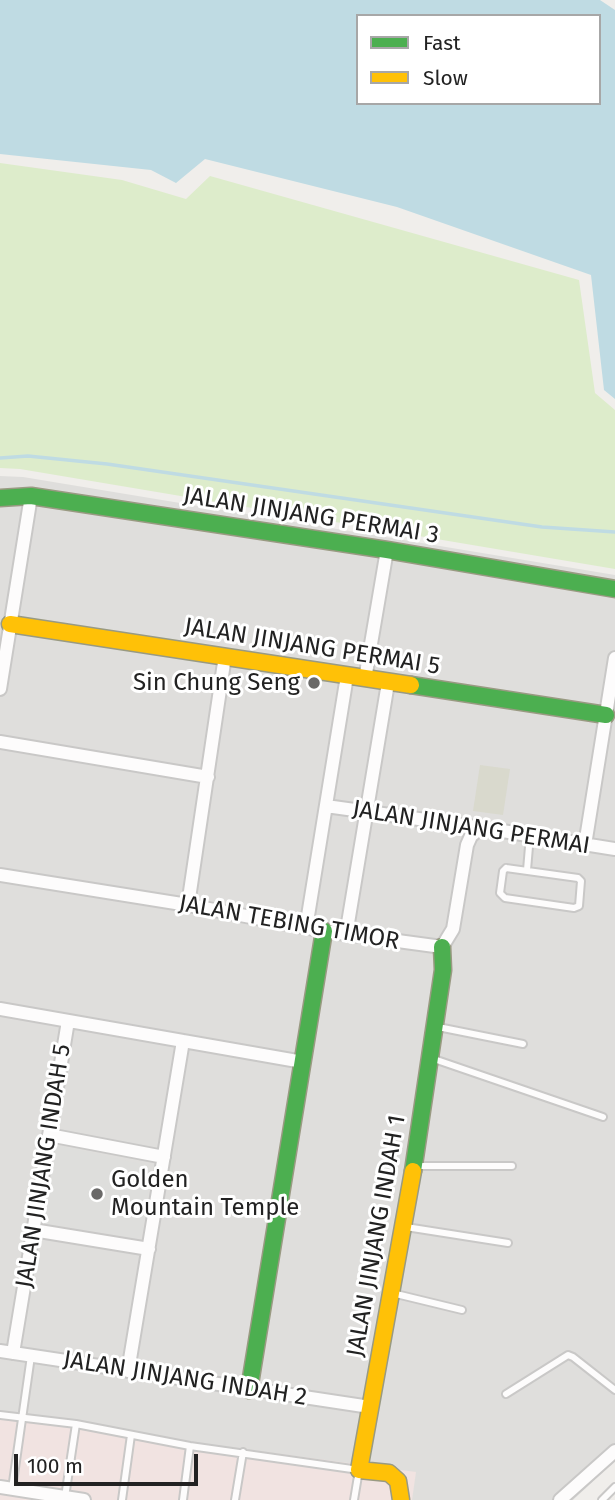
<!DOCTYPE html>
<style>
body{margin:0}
#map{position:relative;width:615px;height:1500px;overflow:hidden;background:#f0eeeb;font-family:"Fira Sans",sans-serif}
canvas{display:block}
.legend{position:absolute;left:356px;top:14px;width:245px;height:91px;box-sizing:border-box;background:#fff;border:2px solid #a7a7a7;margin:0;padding:9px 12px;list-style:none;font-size:21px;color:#222}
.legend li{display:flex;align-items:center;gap:14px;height:35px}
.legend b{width:35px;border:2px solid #a7a7a7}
.scale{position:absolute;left:14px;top:1454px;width:184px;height:32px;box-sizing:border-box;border:4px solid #222;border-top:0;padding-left:9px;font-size:21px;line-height:24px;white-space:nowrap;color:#222;-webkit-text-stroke:5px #fff;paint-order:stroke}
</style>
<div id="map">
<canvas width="615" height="1500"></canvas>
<ul class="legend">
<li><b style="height:9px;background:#4caf50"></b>Fast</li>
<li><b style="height:9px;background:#ffc107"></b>Slow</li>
</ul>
<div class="scale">100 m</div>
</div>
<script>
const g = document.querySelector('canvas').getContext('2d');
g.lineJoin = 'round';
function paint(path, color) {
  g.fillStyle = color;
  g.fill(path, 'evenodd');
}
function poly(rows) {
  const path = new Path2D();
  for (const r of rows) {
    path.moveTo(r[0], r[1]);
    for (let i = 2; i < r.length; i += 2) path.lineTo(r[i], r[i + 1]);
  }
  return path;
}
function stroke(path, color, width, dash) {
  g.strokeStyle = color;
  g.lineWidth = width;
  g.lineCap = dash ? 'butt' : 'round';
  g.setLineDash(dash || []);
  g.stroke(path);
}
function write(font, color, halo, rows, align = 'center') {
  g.font = font + ' "Fira Sans",sans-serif';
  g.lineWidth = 6;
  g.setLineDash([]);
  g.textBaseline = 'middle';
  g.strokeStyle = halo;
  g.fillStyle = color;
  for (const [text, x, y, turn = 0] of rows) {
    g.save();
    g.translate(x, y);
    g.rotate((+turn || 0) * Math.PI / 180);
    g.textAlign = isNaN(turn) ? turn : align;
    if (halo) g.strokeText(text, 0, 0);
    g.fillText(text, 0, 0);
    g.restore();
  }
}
paint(poly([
 [0,476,23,477,615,575,615,1461,573,1500,0,1500]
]), '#dfdedc');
paint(poly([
 [0,1417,416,1472,412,1500,0,1500]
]), '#f1e3e1');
paint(poly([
 [60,1146,146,1165,151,1171,142,1234,134,1240,49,1229,43,1217,54,1151]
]), '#dededc');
paint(poly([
 [480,765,510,769,503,815,473,811]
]), '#d9d9cd');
paint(poly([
 [0,163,122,180,186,199,210,176,579,280,595,393,615,410,615,569,20,469,0,468]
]), '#ddeccb');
paint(poly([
 [0,0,600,0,615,10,615,399,604,390,591,275,397,207,205,159,176,183,151,170,0,154],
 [358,16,599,16,599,103,358,103]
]), '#bfdbe3');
stroke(poly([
 [0,458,28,456,107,464,542,527,615,532]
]), '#bfdbe3', 3.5);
const lane = poly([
 [506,868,578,878,581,881,579,906,574,908,505,898,500,893,503,871,506,868],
 [527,870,530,835],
 [438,1027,523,1044],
 [431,1058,603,1117],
 [416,1166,512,1166],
 [406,1227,508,1243],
 [392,1293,462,1310],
 [506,1394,568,1355,573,1357,615,1390],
 [0,1415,76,1424,65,1497],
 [76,1424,190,1446,359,1470,354,1500],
 [12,1489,31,1356],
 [122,1500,131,1435],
 [183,1500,190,1446],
 [235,1500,243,1452],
 [602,1500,615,1487]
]);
const street = poly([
 [365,679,387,550],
 [0,689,31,496],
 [0,742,208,777],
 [326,806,490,829,615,849],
 [585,845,615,658],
 [0,875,188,905,324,931,442,947,453,929,467,845,471,836,477,831,490,829],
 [188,905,225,656],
 [306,928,347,676],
 [346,935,388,683],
 [0,1009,303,1062],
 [49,1135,164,1157],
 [33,1230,149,1249],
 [0,1351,370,1407],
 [13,1353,68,1021],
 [128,1371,183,1041],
 [0,1487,84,1500],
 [560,1500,615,1451]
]);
const fast = poly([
 [0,498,31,496,387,550,615,589],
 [411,685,606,715],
 [413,1171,443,970,442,947],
 [249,1390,324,931]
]);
const slow = poly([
 [10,624,411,685],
 [401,1500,398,1481,389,1473,359,1470,413,1171]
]);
stroke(lane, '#c9c8c7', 10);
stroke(street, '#c9c8c7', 16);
stroke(fast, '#999a82', 19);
stroke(slow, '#999a82', 19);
stroke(lane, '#fdfcfc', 6);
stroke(street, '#fdfcfc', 12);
stroke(fast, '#4caf50', 16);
stroke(slow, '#ffc107', 16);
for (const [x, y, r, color] of [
 [314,683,7,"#6a6968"],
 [97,1194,7,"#6a6968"]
]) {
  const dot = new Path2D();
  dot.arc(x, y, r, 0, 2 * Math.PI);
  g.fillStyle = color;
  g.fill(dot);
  stroke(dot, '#fff', 2.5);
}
write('24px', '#222', '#fff', [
 ["JALAN JINJANG PERMAI 3",311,516,9],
 ["JALAN JINJANG PERMAI 5",312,647,9],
 ["JALAN JINJANG PERMAI",471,828,9],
 ["JALAN TEBING TIMOR",289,923,10],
 ["JALAN JINJANG INDAH 5",44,1166,-81],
 ["JALAN JINJANG INDAH 1",377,1236,-80],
 ["JALAN JINJANG INDAH 2",185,1379,9]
]);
write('24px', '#222', '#fff', [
 ["Sin Chung Seng",300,683],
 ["Golden",111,1180,"left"],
 ["Mountain Temple",111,1208,"left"]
], 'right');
</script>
